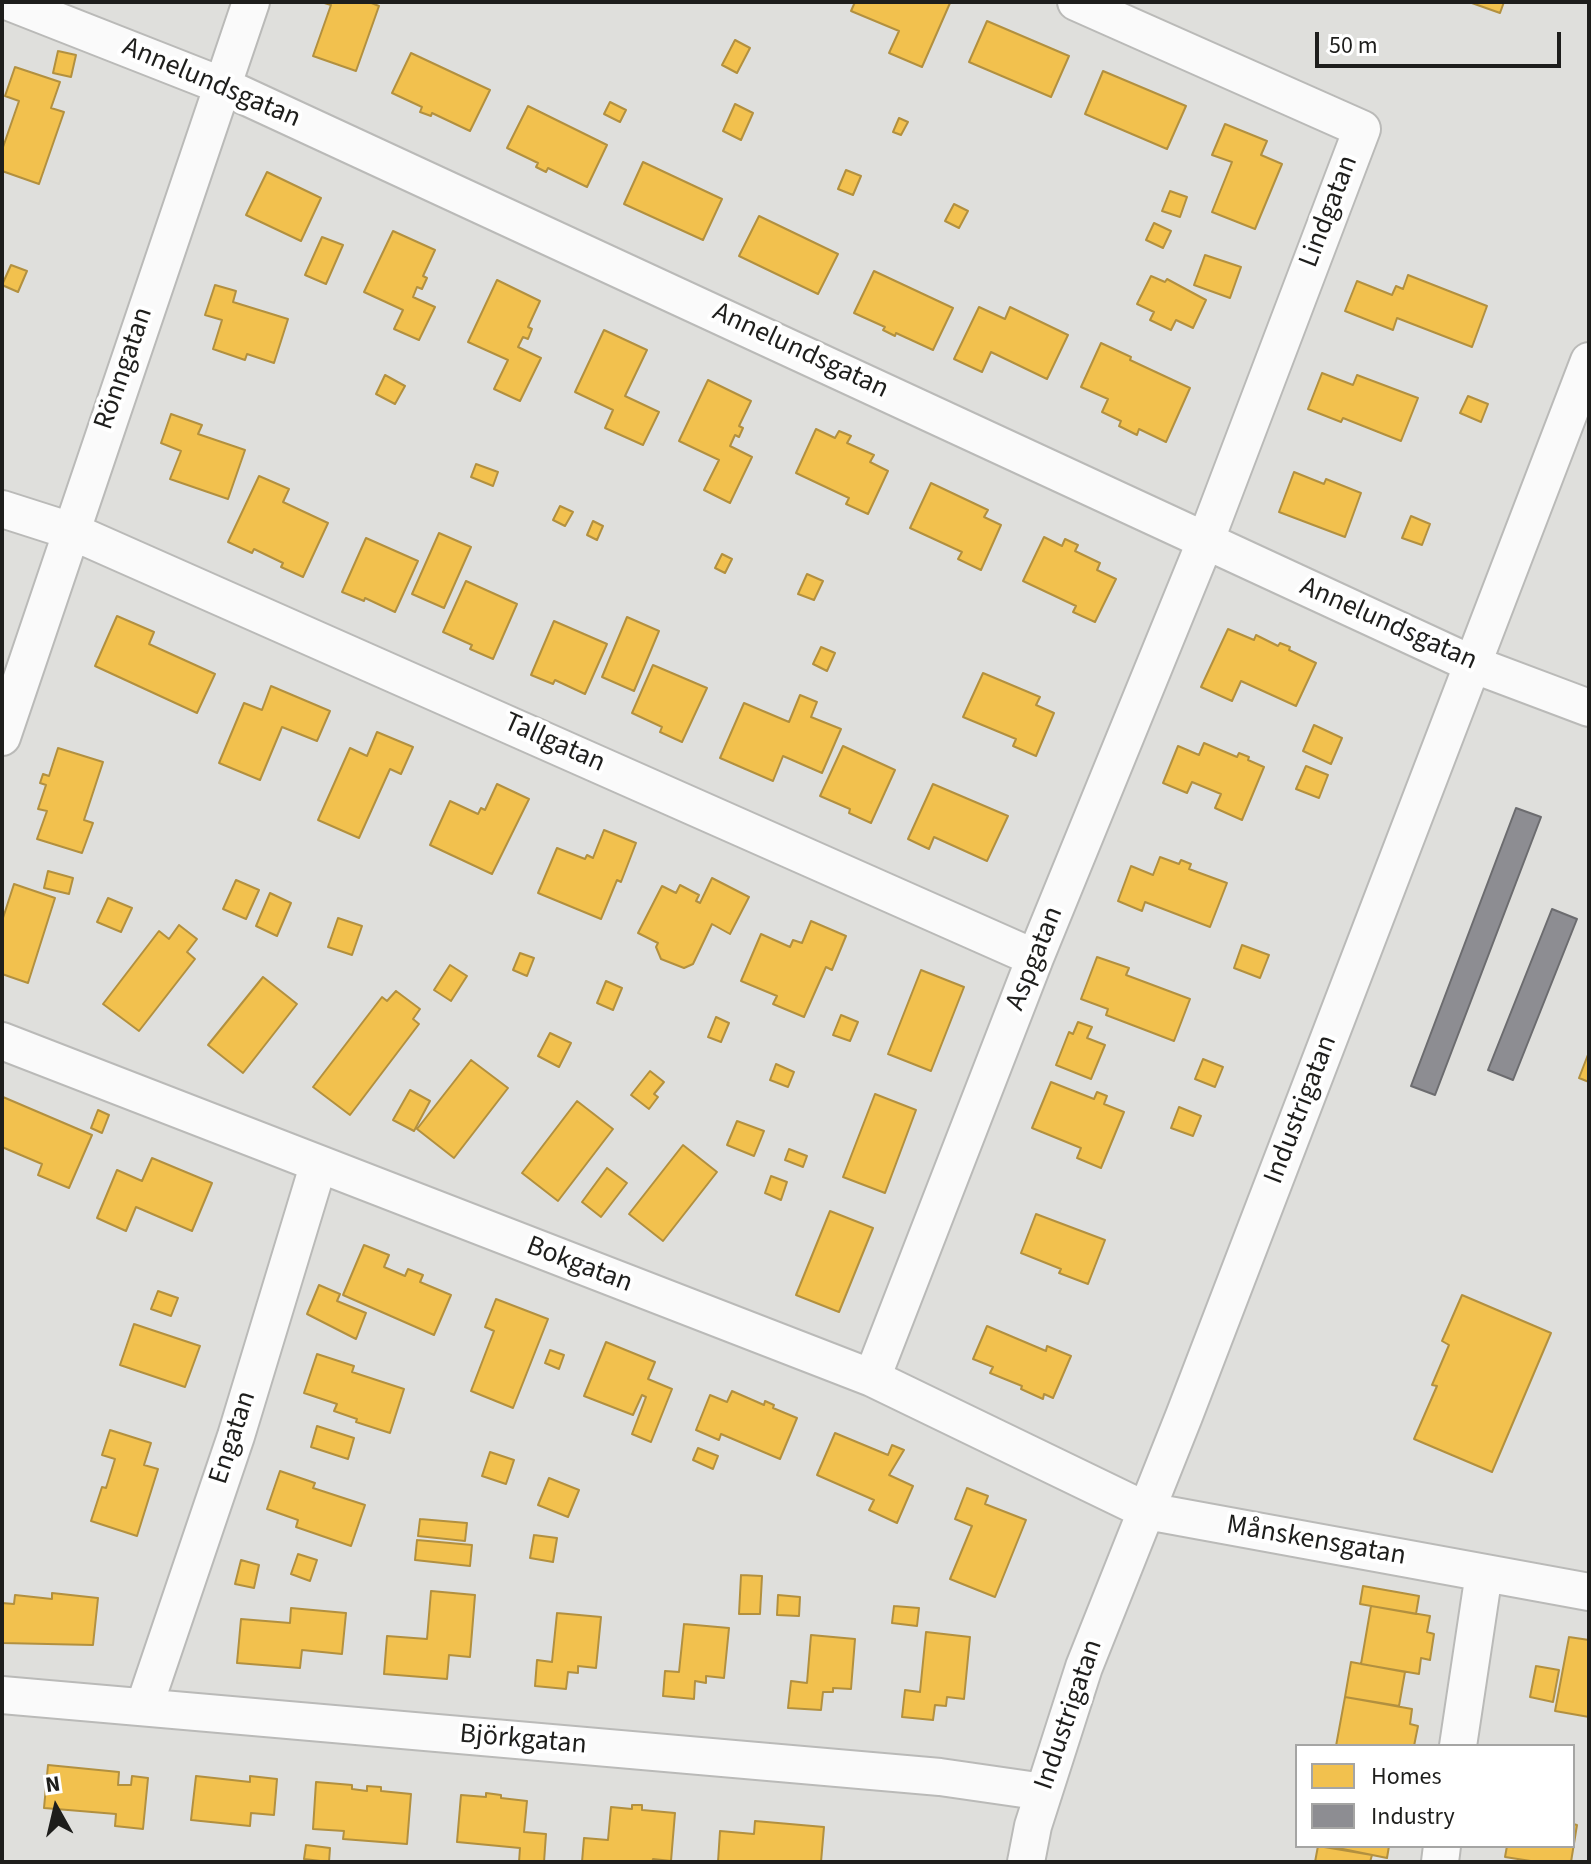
<!DOCTYPE html>
<meta charset="utf-8">
<style>
body{margin:0}
#map{position:relative;width:1591px;height:1864px;overflow:hidden;background:#dfdfdc;font-family:"Source Sans 3",sans-serif}
canvas{display:block}
.frame{position:absolute;inset:0;border:4px solid #1e1e1c;pointer-events:none}
.legend{position:absolute;left:1295px;top:1744px;width:280px;height:104px;box-sizing:border-box;background:#fff;border:2px solid #a5a5a4;margin:0;padding:10px 14px;list-style:none;font-size:24px;color:#1e1e1c}
.legend li{display:flex;align-items:center;gap:16px;height:40px}
.legend b{width:40px;border:2px solid #a5a5a4}
.north{position:absolute;left:16px;top:1768px;width:80px;height:80px;-webkit-text-stroke:6px #fff;paint-order:stroke;rotate:352deg;font-size:22px;font-weight:700;line-height:32px;text-align:center;color:#1e1e1c}
.north::after{content:'';display:block;margin:auto;width:28px;height:36px;background:#1e1e1c;clip-path:polygon(50% 0,100% 100%,50% 72%,0 100%)}
.scale{position:absolute;left:1315px;top:32px;width:246px;height:36px;box-sizing:border-box;border:4px solid #1e1e1c;border-top:0;padding-left:10px;font-size:24px;line-height:28px;white-space:nowrap;color:#1e1e1c;-webkit-text-stroke:6px #fff;paint-order:stroke}
</style>
<div id="map">
<canvas width="1591" height="1864"></canvas>
<div class="frame"></div>
<ul class="legend">
<li><b style="height:22px;background:#f2c14e"></b>Homes</li>
<li><b style="height:22px;background:#8d8d92"></b>Industry</li>
</ul>
<div class="north">N</div>
<div class="scale">50 m</div>
</div>
<script>
const g = document.querySelector('canvas').getContext('2d');
g.lineJoin = 'round';
function paint(path, color) {
  g.fillStyle = color;
  g.fill(path, 'evenodd');
}
function poly(rows) {
  const path = new Path2D();
  for (const r of rows) {
    path.moveTo(r[0], r[1]);
    for (let i = 2; i < r.length; i += 2) path.lineTo(r[i], r[i + 1]);
  }
  return path;
}
function stroke(path, color, width, dash) {
  g.strokeStyle = color;
  g.lineWidth = width;
  g.lineCap = dash ? 'butt' : 'round';
  g.setLineDash(dash || []);
  g.stroke(path);
}
function write(font, color, halo, rows, align = 'center') {
  g.font = font + ' "Source Sans 3",sans-serif';
  g.lineWidth = 8;
  g.setLineDash([]);
  g.textBaseline = 'middle';
  g.strokeStyle = halo;
  g.fillStyle = color;
  for (const [text, x, y, turn = 0] of rows) {
    g.save();
    g.translate(x, y);
    g.rotate((+turn || 0) * Math.PI / 180);
    g.textAlign = isNaN(turn) ? turn : align;
    if (halo) g.strokeText(text, 0, 0);
    g.fillText(text, 0, 0);
    g.restore();
  }
}
const homes = poly([
 [321,2,369,2,379,6,356,71,313,56,331,5,321,2],
 [855,2,946,2,950,3,922,67,889,53,899,31,851,11,855,2],
 [1469,2,1504,2,1500,13,1469,2],
 [987,21,1069,56,1051,97,969,62,987,21],
 [735,40,750,48,737,73,722,65,735,40],
 [58,51,76,55,71,77,53,73,58,51],
 [411,53,490,90,470,131,432,113,431,116,420,112,422,107,392,93,411,53],
 [15,67,60,82,51,108,64,112,39,184,2,171,2,150,19,101,5,96,15,67],
 [1103,71,1186,106,1167,149,1085,114,1103,71],
 [610,102,626,110,620,122,604,114,610,102],
 [735,104,753,113,741,140,723,131,735,104],
 [528,106,607,145,587,187,548,168,546,172,536,167,538,163,507,148,528,106],
 [899,118,908,122,901,135,893,132,899,118],
 [1225,124,1267,141,1261,155,1282,164,1255,229,1212,212,1232,162,1212,155,1225,124],
 [643,162,722,199,703,240,624,204,643,162],
 [846,170,861,176,853,195,838,189,846,170],
 [267,172,321,198,301,241,246,215,267,172],
 [1170,191,1187,197,1180,217,1162,211,1170,191],
 [954,204,968,211,959,228,945,221,954,204],
 [759,216,838,254,818,294,739,256,759,216],
 [1154,223,1171,231,1163,248,1146,240,1154,223],
 [393,231,435,250,423,276,427,278,422,289,417,287,413,297,435,307,419,340,394,329,403,310,364,292,393,231],
 [322,237,343,245,326,284,305,275,322,237],
 [1205,255,1241,267,1230,298,1194,285,1205,255],
 [11,265,27,271,18,292,2,285,11,265],
 [874,271,953,308,933,350,896,333,895,336,883,330,885,327,854,313,874,271],
 [1408,275,1487,306,1472,347,1397,318,1393,330,1345,311,1357,281,1392,295,1396,286,1403,289,1408,275],
 [1151,276,1165,282,1167,279,1206,300,1193,328,1176,320,1171,330,1150,320,1154,312,1137,304,1151,276],
 [497,280,540,301,528,327,532,329,528,339,523,337,518,347,541,358,520,401,494,389,508,360,468,342,497,280],
 [215,285,236,291,233,302,288,319,274,363,247,354,245,360,213,349,222,320,205,315,215,285],
 [979,307,1005,319,1010,307,1068,335,1047,379,991,352,982,372,954,359,979,307],
 [604,330,647,350,625,396,659,412,643,445,605,428,613,410,575,392,604,330],
 [1101,343,1131,357,1130,360,1190,388,1166,442,1139,429,1137,435,1119,426,1121,421,1102,412,1108,399,1081,387,1101,343],
 [1322,373,1353,385,1357,375,1418,398,1401,441,1343,418,1341,422,1308,409,1322,373],
 [385,375,405,386,395,404,376,394,385,375],
 [708,380,751,401,739,426,743,428,739,437,735,435,730,446,752,457,730,503,704,490,719,460,679,441,708,380],
 [1468,396,1488,404,1481,422,1460,413,1468,396],
 [171,414,202,425,198,434,245,450,228,499,170,479,181,451,161,443,171,414],
 [816,429,835,438,839,431,851,436,847,443,874,455,870,462,888,471,868,514,846,504,849,498,796,473,816,429],
 [476,464,498,472,493,486,471,477,476,464],
 [1294,472,1324,484,1326,479,1361,493,1345,537,1279,512,1294,472],
 [259,476,289,489,283,502,328,523,303,577,281,567,283,563,254,549,252,553,228,542,259,476],
 [931,483,988,510,984,517,1001,525,981,570,958,559,962,552,910,528,931,483],
 [560,506,573,512,565,526,553,520,560,506],
 [1411,516,1430,524,1422,545,1402,538,1411,516],
 [593,521,603,526,597,540,587,535,593,521],
 [439,533,471,547,444,608,412,594,439,533],
 [1044,537,1062,546,1065,539,1078,545,1075,551,1100,563,1097,570,1116,579,1095,622,1073,612,1076,606,1023,581,1044,537],
 [366,538,418,561,395,612,365,598,364,601,342,592,366,538],
 [722,554,732,559,725,573,715,568,722,554],
 [807,574,823,581,814,600,798,594,807,574],
 [466,581,517,604,493,659,470,649,472,645,443,632,466,581],
 [117,616,154,632,149,644,215,674,197,713,95,666,117,616],
 [627,617,659,631,634,691,602,677,627,617],
 [554,621,607,644,585,694,555,680,553,684,531,675,554,621],
 [1228,629,1254,640,1256,635,1278,646,1280,643,1290,647,1289,650,1316,663,1296,706,1241,681,1232,701,1201,687,1228,629],
 [821,647,835,653,827,671,813,664,821,647],
 [653,665,707,688,682,742,660,732,662,727,632,713,653,665],
 [983,673,1040,697,1036,705,1054,713,1036,756,1013,746,1016,739,963,717,983,673],
 [271,686,330,711,317,741,282,727,260,780,219,763,244,703,262,710,271,686],
 [800,695,817,702,811,717,841,729,822,773,783,756,773,781,720,758,744,703,789,722,800,695],
 [1314,725,1342,738,1331,764,1303,751,1314,725],
 [377,732,413,747,401,774,390,769,359,838,318,820,350,748,367,756,377,732],
 [1204,743,1237,757,1239,753,1249,757,1248,760,1264,767,1242,820,1215,808,1221,794,1192,782,1187,793,1163,783,1178,746,1199,755,1204,743],
 [843,746,895,770,871,823,849,813,850,809,820,796,843,746],
 [58,748,103,762,84,820,93,823,82,853,37,839,47,811,38,809,46,785,40,783,43,774,49,776,58,748],
 [1306,766,1328,775,1319,798,1296,789,1306,766],
 [497,784,529,799,492,874,430,845,450,801,478,814,481,808,485,810,497,784],
 [933,784,1008,816,987,861,934,837,929,849,908,839,933,784],
 [604,830,636,843,621,882,617,880,601,919,538,893,557,848,585,859,587,855,593,858,604,830],
 [1160,857,1179,864,1181,860,1191,864,1189,869,1227,883,1210,927,1145,902,1142,911,1118,901,1131,866,1153,875,1160,857],
 [48,871,73,878,69,894,44,888,48,871],
 [712,878,749,897,730,934,712,924,693,964,684,968,661,959,656,947,658,943,638,933,662,886,676,893,680,885,699,895,696,901,700,903,712,878],
 [236,880,259,890,246,919,223,909,236,880],
 [14,884,55,898,28,983,2,974,2,921,14,884],
 [270,893,291,903,277,936,256,926,270,893],
 [108,898,132,908,121,932,97,922,108,898],
 [338,918,362,926,352,955,328,947,338,918],
 [811,921,846,936,832,970,826,967,804,1017,773,1004,777,996,741,981,761,934,790,947,793,940,802,943,811,921],
 [179,925,197,939,187,952,195,959,139,1031,103,1004,159,931,169,939,179,925],
 [1242,945,1269,955,1260,978,1234,968,1242,945],
 [520,953,534,958,527,976,513,970,520,953],
 [1097,957,1129,968,1126,975,1190,999,1174,1041,1106,1015,1108,1009,1081,999,1097,957],
 [450,965,467,976,451,1001,434,990,450,965],
 [921,970,964,987,931,1071,888,1054,921,970],
 [263,977,297,1004,243,1073,208,1045,263,977],
 [606,981,622,988,613,1010,597,1003,606,981],
 [396,991,420,1009,413,1019,419,1024,350,1115,313,1087,382,997,387,1001,396,991],
 [841,1015,858,1022,850,1041,833,1035,841,1015],
 [716,1017,729,1023,721,1042,708,1037,716,1017],
 [1078,1022,1092,1027,1087,1038,1105,1045,1091,1079,1056,1065,1069,1032,1073,1034,1078,1022],
 [550,1033,571,1043,559,1067,538,1056,550,1033],
 [1589,1052,1589,1082,1579,1078,1589,1052],
 [1203,1059,1223,1067,1215,1087,1195,1079,1203,1059],
 [471,1060,508,1088,454,1158,417,1129,471,1060],
 [776,1064,794,1072,788,1087,770,1080,776,1064],
 [650,1071,664,1082,654,1094,658,1097,649,1109,631,1095,650,1071],
 [1051,1082,1094,1099,1097,1092,1107,1096,1104,1104,1124,1112,1101,1168,1077,1158,1081,1148,1032,1128,1051,1082],
 [410,1090,430,1101,414,1131,393,1120,410,1090],
 [875,1094,916,1110,885,1193,843,1177,875,1094],
 [3,1097,92,1135,69,1188,38,1175,42,1164,2,1147,3,1097],
 [577,1101,613,1129,558,1201,522,1173,577,1101],
 [1179,1107,1201,1116,1193,1136,1171,1128,1179,1107],
 [98,1110,109,1115,102,1133,91,1128,98,1110],
 [737,1121,764,1131,754,1156,727,1145,737,1121],
 [683,1145,717,1172,663,1241,629,1214,683,1145],
 [789,1149,807,1156,803,1167,785,1160,789,1149],
 [152,1158,212,1183,192,1231,136,1207,126,1231,97,1218,117,1170,142,1181,152,1158],
 [607,1168,627,1183,601,1217,582,1202,607,1168],
 [771,1176,787,1182,781,1200,765,1193,771,1176],
 [830,1211,873,1228,839,1312,796,1295,830,1211],
 [1036,1214,1105,1240,1088,1284,1059,1273,1061,1269,1021,1253,1036,1214],
 [364,1245,389,1255,384,1267,405,1276,408,1269,423,1275,420,1282,451,1295,434,1335,343,1295,364,1245],
 [319,1285,340,1294,337,1301,366,1313,356,1339,307,1314,319,1285],
 [158,1291,178,1298,171,1316,151,1309,158,1291],
 [1462,1295,1551,1333,1492,1472,1414,1439,1437,1386,1432,1385,1449,1345,1442,1341,1462,1295],
 [496,1299,548,1319,513,1408,471,1391,494,1331,485,1327,496,1299],
 [134,1324,200,1346,185,1387,120,1365,134,1324],
 [987,1326,1046,1351,1047,1346,1071,1356,1053,1398,1044,1394,1043,1399,1021,1389,1022,1386,990,1373,993,1367,973,1359,987,1326],
 [606,1342,655,1362,648,1379,672,1389,651,1442,632,1434,646,1397,642,1395,633,1415,584,1396,606,1342],
 [550,1350,564,1355,559,1369,545,1363,550,1350],
 [317,1354,354,1366,352,1372,404,1389,390,1433,356,1422,357,1419,334,1411,337,1404,304,1393,317,1354],
 [732,1391,764,1405,765,1401,774,1405,773,1408,797,1418,780,1459,721,1434,719,1440,696,1430,710,1395,727,1402,732,1391],
 [317,1426,354,1438,348,1459,311,1447,317,1426],
 [110,1430,151,1443,144,1465,158,1469,137,1536,91,1521,102,1487,106,1488,115,1459,102,1455,110,1430],
 [835,1433,888,1455,892,1445,904,1450,889,1475,913,1486,897,1523,869,1510,874,1500,817,1475,835,1433],
 [698,1448,718,1456,713,1469,693,1460,698,1448],
 [490,1452,514,1460,506,1484,482,1476,490,1452],
 [280,1471,315,1483,313,1488,365,1505,351,1546,296,1527,298,1520,267,1509,280,1471],
 [549,1478,579,1490,568,1517,538,1505,549,1478],
 [967,1488,988,1496,985,1504,1026,1520,995,1597,950,1579,972,1526,955,1519,967,1488],
 [420,1519,467,1523,465,1541,418,1536,420,1519],
 [534,1535,557,1538,553,1562,530,1558,534,1535],
 [417,1540,472,1545,470,1566,415,1560,417,1540],
 [298,1554,317,1560,310,1581,291,1574,298,1554],
 [241,1560,259,1565,254,1588,235,1584,241,1560],
 [741,1575,762,1576,760,1614,739,1614,741,1575],
 [1363,1586,1419,1596,1416,1614,1360,1604,1363,1586],
 [431,1591,475,1595,470,1657,449,1655,447,1679,384,1674,387,1636,427,1639,431,1591],
 [52,1593,98,1598,93,1645,2,1643,2,1603,14,1604,15,1595,52,1599,52,1593],
 [778,1595,800,1597,799,1616,777,1615,778,1595],
 [894,1606,919,1608,917,1626,892,1623,894,1606],
 [1371,1606,1430,1616,1427,1632,1434,1634,1430,1660,1421,1658,1419,1674,1361,1664,1371,1606],
 [291,1608,346,1613,342,1654,302,1650,300,1668,237,1663,241,1619,290,1623,291,1608],
 [557,1613,601,1617,596,1668,578,1666,578,1673,568,1672,566,1689,535,1686,537,1660,552,1662,557,1613],
 [684,1624,729,1628,724,1678,706,1676,706,1683,695,1681,694,1699,663,1696,665,1671,679,1672,684,1624],
 [926,1632,970,1637,964,1699,947,1697,946,1706,935,1705,933,1720,902,1717,905,1690,920,1692,926,1632],
 [811,1635,855,1639,851,1689,833,1688,833,1692,823,1692,821,1710,788,1708,791,1681,807,1683,811,1635],
 [1569,1637,1589,1640,1589,1717,1555,1711,1569,1637],
 [1351,1662,1405,1672,1399,1706,1345,1697,1351,1662],
 [1536,1666,1559,1670,1553,1702,1530,1697,1536,1666],
 [1345,1697,1412,1709,1410,1724,1418,1726,1414,1746,1336,1746,1345,1697],
 [48,1765,119,1772,118,1785,131,1785,132,1776,148,1778,143,1829,115,1826,116,1814,44,1808,48,1765],
 [196,1776,250,1782,250,1776,277,1779,274,1815,251,1813,250,1826,191,1820,196,1776],
 [316,1782,352,1785,352,1789,367,1791,367,1786,381,1787,381,1791,411,1794,407,1844,343,1839,344,1831,313,1829,316,1782],
 [486,1793,501,1795,501,1798,527,1801,524,1832,546,1834,544,1862,519,1862,520,1848,457,1842,461,1795,486,1797,486,1793],
 [632,1805,642,1805,642,1810,675,1813,671,1861,653,1859,652,1862,582,1862,584,1838,608,1840,611,1807,632,1809,632,1805],
 [755,1821,824,1827,821,1862,718,1862,720,1831,754,1834,755,1821],
 [1573,1824,1577,1825,1571,1862,1537,1862,1505,1857,1507,1846,1573,1846,1573,1824],
 [306,1845,330,1848,329,1862,304,1859,306,1845],
 [1318,1846,1372,1855,1370,1862,1315,1862,1318,1846],
 [1328,1846,1389,1846,1387,1858,1328,1846]
]);
paint(homes, '#f2c14e');
stroke(homes, '#b2903f', 2);
const industry = poly([
 [1516,808,1541,817,1435,1095,1411,1086,1516,808],
 [1552,909,1577,919,1513,1080,1488,1070,1552,909]
]);
paint(industry, '#8d8d92');
stroke(industry, '#6c6c6f', 2);
const minor = poly([
 [9,2,223,86,1472,664,1589,708],
 [2,509,71,531,1035,958],
 [2,737,251,2],
 [2,1041,872,1378,1147,1511,1589,1592],
 [872,1378,1035,958,1205,542,1362,129,1076,2],
 [2,1695,940,1777,1044,1792],
 [144,1707,236,1436,318,1166],
 [1458,1746,1484,1573],
 [1026,1862,1033,1826,1084,1667,1184,1416,1589,361],
 [1440,1862,1442,1846]
]);
stroke(minor, '#babab8', 40);
stroke(minor, '#fafafa', 36);
write('28px', '#1e1e1c', '#fff', [
 ["Annelundsgatan",211,84,23],
 ["Lindgatan",1330,212,-69],
 ["Annelundsgatan",800,352,25],
 ["Rönngatan",125,369,-71],
 ["Annelundsgatan",1388,625,24],
 ["Tallgatan",554,744,24],
 ["Aspgatan",1036,959,-68],
 ["Industrigatan",1302,1110,-69],
 ["Bokgatan",579,1266,21],
 ["Engatan",234,1438,-72],
 ["Månskensgatan",1316,1542,10],
 ["Industrigatan",1070,1715,-71],
 ["Björkgatan",523,1741,5]
]);
</script>
